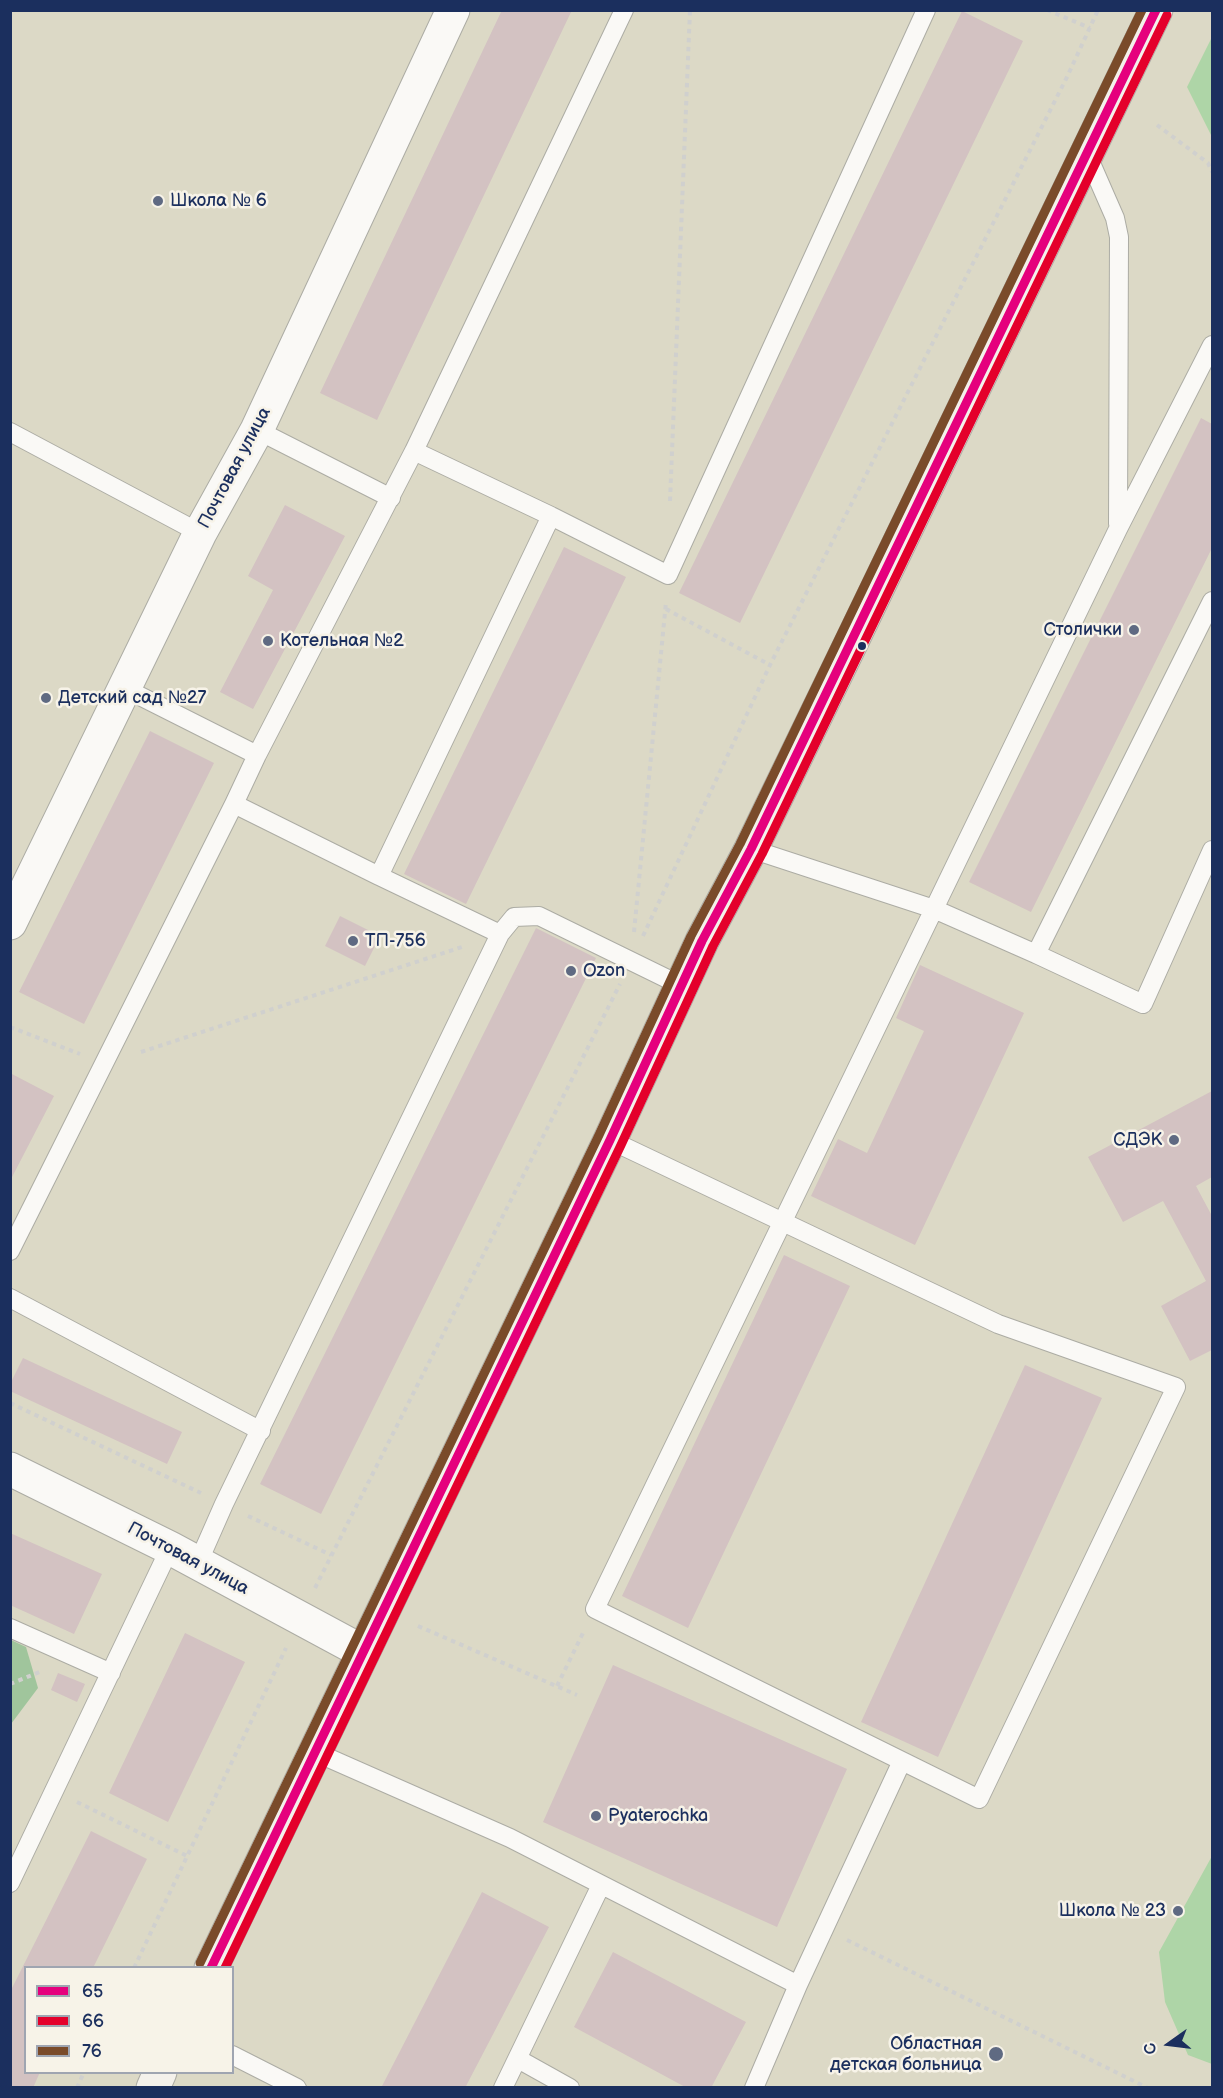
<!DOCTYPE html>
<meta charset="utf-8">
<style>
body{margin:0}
#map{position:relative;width:1223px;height:2098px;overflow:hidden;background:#dcd9c6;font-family:"Balsamiq Sans",sans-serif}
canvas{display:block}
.frame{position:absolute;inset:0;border:12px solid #1b2f5e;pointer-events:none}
.legend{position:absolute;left:24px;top:1966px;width:210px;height:108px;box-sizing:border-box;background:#f7f3e8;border:2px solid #9fa5b1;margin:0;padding:8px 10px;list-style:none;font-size:18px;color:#1b2f5e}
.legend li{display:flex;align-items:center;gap:12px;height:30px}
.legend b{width:30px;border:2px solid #9fa5b1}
.north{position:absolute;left:1139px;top:2014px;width:60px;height:60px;-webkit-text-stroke:4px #f7f3e8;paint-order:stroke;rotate:256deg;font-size:16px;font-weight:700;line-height:24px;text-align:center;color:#1b2f5e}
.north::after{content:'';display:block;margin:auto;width:21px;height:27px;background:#1b2f5e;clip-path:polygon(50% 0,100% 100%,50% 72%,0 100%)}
</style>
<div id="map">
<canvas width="1223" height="2098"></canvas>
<div class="frame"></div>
<ul class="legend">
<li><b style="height:8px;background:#e5007d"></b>65</li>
<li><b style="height:8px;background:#e4002b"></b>66</li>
<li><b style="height:8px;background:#7a4b2a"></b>76</li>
</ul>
<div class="north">С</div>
</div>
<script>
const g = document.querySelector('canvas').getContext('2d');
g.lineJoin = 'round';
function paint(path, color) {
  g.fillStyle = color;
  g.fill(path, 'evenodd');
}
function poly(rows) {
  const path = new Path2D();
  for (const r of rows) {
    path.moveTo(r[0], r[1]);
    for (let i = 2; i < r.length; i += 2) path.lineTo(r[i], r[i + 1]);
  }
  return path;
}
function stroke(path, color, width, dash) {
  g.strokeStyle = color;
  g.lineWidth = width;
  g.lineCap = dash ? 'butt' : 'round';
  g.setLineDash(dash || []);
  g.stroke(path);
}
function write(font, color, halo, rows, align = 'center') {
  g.font = font + ' "Balsamiq Sans",sans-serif';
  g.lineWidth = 5;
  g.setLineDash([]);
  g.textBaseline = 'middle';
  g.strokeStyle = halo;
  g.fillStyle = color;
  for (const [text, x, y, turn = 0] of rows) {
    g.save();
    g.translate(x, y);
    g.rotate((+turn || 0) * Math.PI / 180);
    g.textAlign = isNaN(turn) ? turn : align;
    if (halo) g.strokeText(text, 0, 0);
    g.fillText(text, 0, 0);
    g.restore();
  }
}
paint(poly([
 [1212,37,1212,137,1187,87],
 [1212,1856,1212,2064,1188,2055,1165,2002,1159,1952]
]), '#aed5a7');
paint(poly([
 [11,1640,26,1647,38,1688,11,1724]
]), '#a0c59c');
paint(poly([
 [502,10,572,10,377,420,320,393],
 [962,11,1023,41,740,623,679,593],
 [1201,418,1212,424,1212,548,1031,912,969,882],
 [285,505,345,536,253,709,220,692,273,590,248,576],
 [564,547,626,577,466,904,404,874],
 [150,731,214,763,84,1024,19,992],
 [340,916,380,936,365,966,325,946],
 [536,928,596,958,321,1514,260,1484],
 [920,965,1024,1013,915,1245,811,1196,838,1139,867,1153,924,1031,896,1018],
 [10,1073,54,1096,10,1181],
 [1212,1091,1212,1177,1196,1186,1212,1216,1212,1350,1190,1361,1161,1306,1206,1281,1163,1201,1123,1222,1088,1157],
 [784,1255,850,1286,688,1628,622,1596],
 [23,1358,182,1432,167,1464,10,1391,10,1384],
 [1025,1365,1102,1398,938,1757,861,1722],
 [10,1533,102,1574,74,1634,10,1605],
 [185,1633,245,1662,168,1822,109,1793],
 [613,1665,847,1769,777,1927,543,1822],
 [58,1673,85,1684,77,1702,51,1690],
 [91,1831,147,1859,93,1968,26,1968,26,2072,40,2072,33,2088,10,2088,10,1992],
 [482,1892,549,1927,465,2088,381,2088],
 [613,1952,746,2022,711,2088,687,2088,574,2027]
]), '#d3c2c2');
const service = poly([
 [1087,154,1115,218,1119,237,1118,524],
 [257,430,391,498],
 [10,432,200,533],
 [414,451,551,516,668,575,926,10],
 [124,688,257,755,414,451,624,10],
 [234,804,257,755],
 [751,849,934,909,1036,954,1212,601],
 [500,934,379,876,551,516],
 [1036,954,1143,1004,1212,850],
 [610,1140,998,1324,1176,1387,979,1799,902,1761],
 [10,1251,234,804,379,876],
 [10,1298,261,1431],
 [198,1563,224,1504,500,934,514,917,539,916,682,986],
 [10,1628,111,1673],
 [315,1752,510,1838,798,1985,902,1761,595,1609,1118,529,1212,345],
 [10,1883,170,1548],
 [232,2055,297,2088],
 [518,2059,570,2088],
 [503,2088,601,1885],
 [754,2088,798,1985]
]);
const minor = poly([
 [10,923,200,533,257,430,453,10],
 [10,1469,170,1548,363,1652]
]);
const secondary = poly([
 [211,1968,610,1140,702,941,751,849,853,639,1156,10],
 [153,2088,160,2072]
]);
stroke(service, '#acaca4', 20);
stroke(minor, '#acaca4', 35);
stroke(secondary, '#acaca4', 35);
stroke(poly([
 [1047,10,1090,28],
 [1157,125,1208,163,1212,172],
 [670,501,690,10],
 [666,609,770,665],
 [634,932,666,602],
 [643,936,770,665,1067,77,1098,10],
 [10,1027,80,1054],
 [141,1052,462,947],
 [10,1403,201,1493],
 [248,1516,331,1555],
 [315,1588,620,984],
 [418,1626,577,1695],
 [10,1684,42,1671],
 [557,1686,584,1631],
 [77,1802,187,1856],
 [847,1940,1148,2088],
 [134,1968,286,1648],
 [77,2088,84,2072]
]), '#d0d0ce', 4, [4.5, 4.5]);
stroke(service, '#faf9f6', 18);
stroke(minor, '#faf9f6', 33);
stroke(secondary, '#f4f1eb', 33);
stroke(poly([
 [211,1968,610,1140,702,941,751,849,1156,10]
]), '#e5007d', 9);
stroke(poly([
 [225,1968,621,1145,713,946,762,854,1167,15]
]), '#e4002b', 9);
stroke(poly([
 [200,1963,599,1135,691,936,740,844,1142,10]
]), '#7a4b2a', 9);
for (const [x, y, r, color] of [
 [158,201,6,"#5f6a82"],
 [1134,630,6,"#5f6a82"],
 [268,641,6,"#5f6a82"],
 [862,646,5,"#1b2f5e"],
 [46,698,6,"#5f6a82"],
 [353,941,6,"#5f6a82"],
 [571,971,6,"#5f6a82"],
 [1174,1140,6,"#5f6a82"],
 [596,1816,6,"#5f6a82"],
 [1178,1911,6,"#5f6a82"],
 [996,2054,8,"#5f6a82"]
]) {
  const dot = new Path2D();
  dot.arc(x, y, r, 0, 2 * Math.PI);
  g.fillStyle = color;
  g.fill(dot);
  stroke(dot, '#f7f3e8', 2);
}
write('18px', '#1b2f5e', '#f7f3e8', [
 ["Школа № 6",170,201],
 ["Столички",1122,630,"right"],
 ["Котельная №2",280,641],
 ["Детский сад №27",58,698],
 ["ТП-756",365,941],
 ["Ozon",583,971],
 ["СДЭК",1162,1140,"right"],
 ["Pyaterochka",608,1816],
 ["Школа № 23",1166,1911,"right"],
 ["Областная",982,2044,"right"],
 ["детская больница",982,2065,"right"]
], 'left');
write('18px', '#1b2f5e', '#f7f3e8', [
 ["Почтовая улица",235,468,-62],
 ["Почтовая улица",188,1559,28]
]);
</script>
